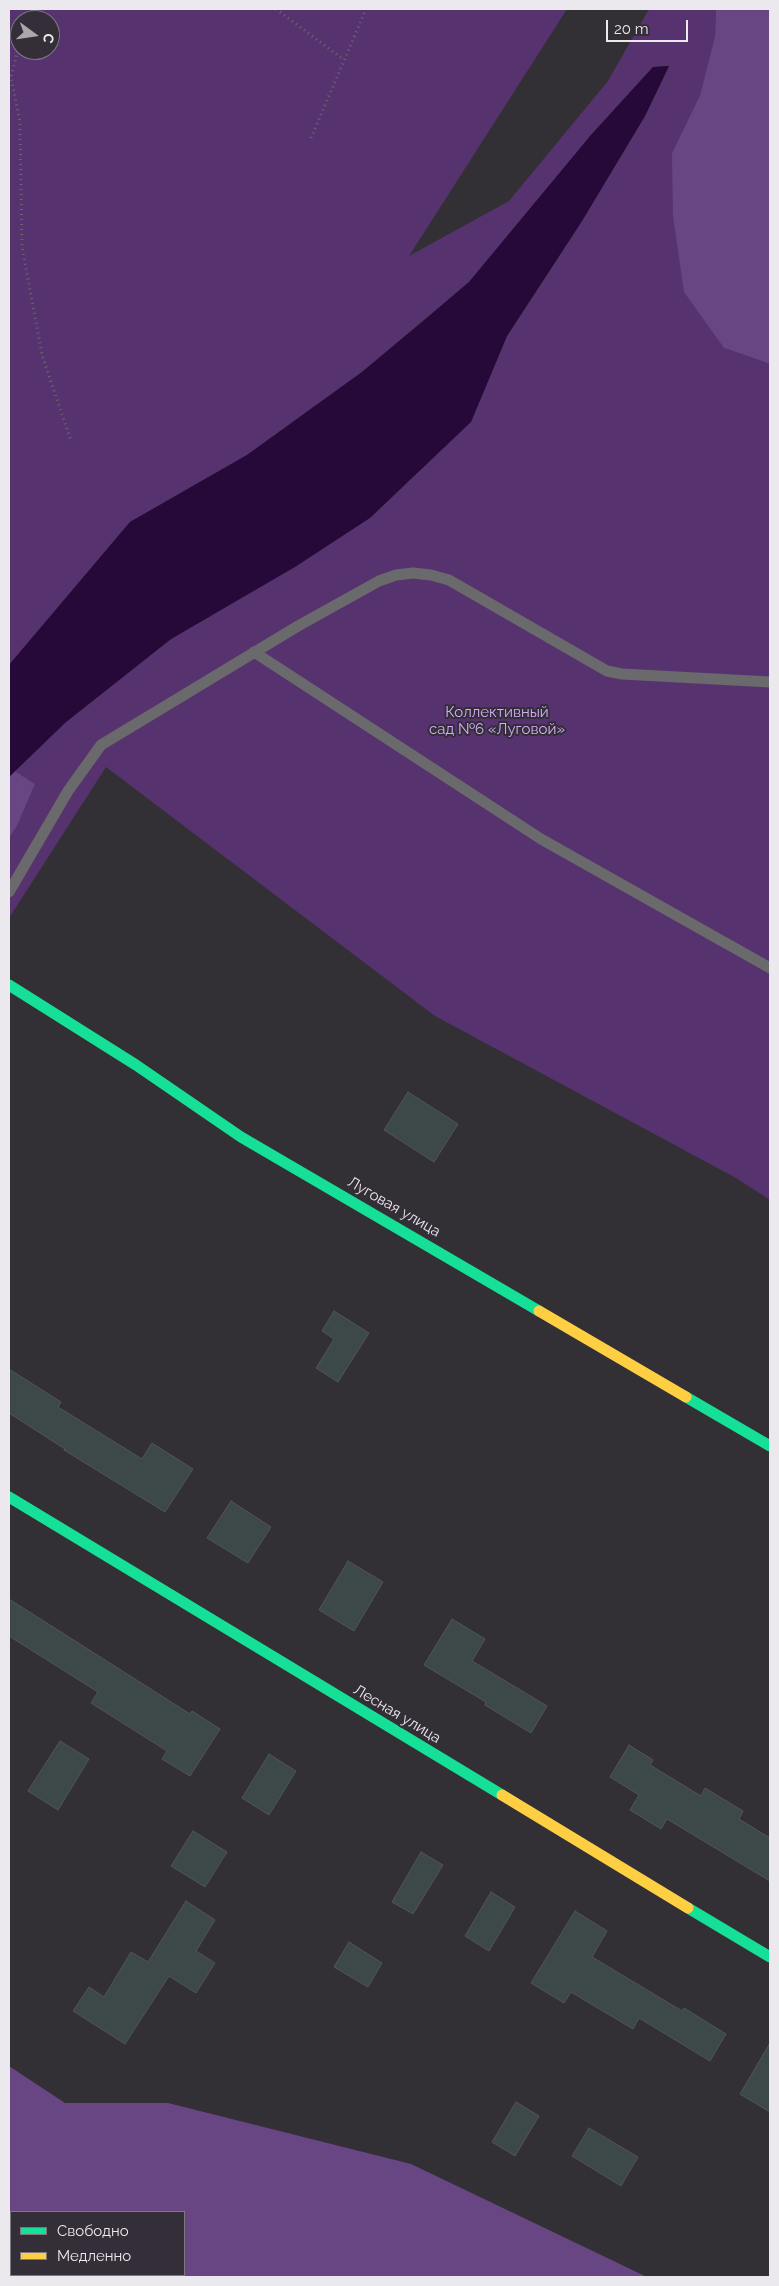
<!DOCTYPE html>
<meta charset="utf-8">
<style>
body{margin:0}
#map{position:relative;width:779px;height:2286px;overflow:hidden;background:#333035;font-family:Raleway,sans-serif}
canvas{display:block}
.frame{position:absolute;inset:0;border:10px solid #ebe8ee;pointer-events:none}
.legend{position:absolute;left:10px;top:2211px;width:175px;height:65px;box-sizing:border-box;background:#332e37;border:1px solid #7d7880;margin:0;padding:6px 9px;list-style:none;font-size:15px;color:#ebe8ee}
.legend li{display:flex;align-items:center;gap:10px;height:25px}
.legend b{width:25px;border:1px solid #7d7880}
.north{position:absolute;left:10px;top:10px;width:50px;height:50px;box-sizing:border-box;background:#332e37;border:1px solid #7d7880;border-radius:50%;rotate:104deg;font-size:14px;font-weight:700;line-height:20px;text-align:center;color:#ebe8ee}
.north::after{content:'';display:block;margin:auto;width:18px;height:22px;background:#aba8ad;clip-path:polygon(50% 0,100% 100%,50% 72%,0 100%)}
.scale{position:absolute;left:606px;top:20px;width:82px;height:22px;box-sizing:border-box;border:2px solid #ebe8ee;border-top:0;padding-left:6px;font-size:15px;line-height:18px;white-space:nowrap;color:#ebe8ee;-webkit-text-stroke:4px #332e37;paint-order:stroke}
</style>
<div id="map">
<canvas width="779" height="2286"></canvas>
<div class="frame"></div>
<ul class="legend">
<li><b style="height:6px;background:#16e098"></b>Свободно</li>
<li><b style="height:6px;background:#ffcf43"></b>Медленно</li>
</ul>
<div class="north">С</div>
<div class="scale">20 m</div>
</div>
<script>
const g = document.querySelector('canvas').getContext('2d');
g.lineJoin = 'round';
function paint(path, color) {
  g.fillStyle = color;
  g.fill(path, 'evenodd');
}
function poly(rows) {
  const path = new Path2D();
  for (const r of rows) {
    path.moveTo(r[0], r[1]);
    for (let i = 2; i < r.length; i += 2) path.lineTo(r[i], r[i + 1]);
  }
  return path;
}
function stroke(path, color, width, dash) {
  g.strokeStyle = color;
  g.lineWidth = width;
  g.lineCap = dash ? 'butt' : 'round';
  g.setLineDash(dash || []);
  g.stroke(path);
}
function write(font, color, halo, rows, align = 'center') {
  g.font = font + ' Raleway,sans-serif';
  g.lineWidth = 4;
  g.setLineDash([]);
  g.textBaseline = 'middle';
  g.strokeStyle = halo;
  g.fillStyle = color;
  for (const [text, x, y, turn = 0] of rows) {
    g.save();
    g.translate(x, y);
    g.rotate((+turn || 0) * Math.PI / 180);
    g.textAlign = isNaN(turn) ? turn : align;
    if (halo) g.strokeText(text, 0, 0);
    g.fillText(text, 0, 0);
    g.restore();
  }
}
paint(poly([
 [9,9,567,9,409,256,509,201,608,81,649,9,716,9,715,36,700,95,672,153,724,348,770,364,770,1200,736,1178,435,1016,106,767,9,918,9,838,17,826,35,784,15,771,66,722,171,639,212,615,476,409,507,336,582,221,645,116,669,66,653,67,591,135,469,282,362,372,247,455,130,522,9,665],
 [20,20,50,20,50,50,20,50]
]), '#56336f');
paint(poly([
 [716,9,770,9,770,364,724,348,684,292,673,216,672,153,700,95,715,36],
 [15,771,35,784,17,826,9,838,9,777],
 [9,2066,65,2103,168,2103,411,2164,647,2277,9,2277],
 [11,2212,184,2212,184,2275,11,2275]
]), '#684684');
paint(poly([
 [669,66,645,116,582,221,507,336,471,422,370,518,295,567,171,639,66,722,9,777,9,665,130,522,247,455,362,372,428,317,469,282,591,135,653,67]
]), '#260938');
const building = poly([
 [408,1092,458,1124,434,1162,384,1130,408,1092],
 [334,1311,369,1333,338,1382,316,1368,334,1339,322,1331,334,1311],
 [9,1369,61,1402,58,1407,142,1459,152,1443,193,1469,165,1512,64,1450,65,1449,9,1413,9,1369],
 [231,1501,271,1527,248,1563,207,1538,231,1501],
 [348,1561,383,1582,354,1631,319,1610,348,1561],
 [9,1599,190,1714,192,1711,220,1729,190,1776,162,1759,167,1751,91,1703,98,1692,9,1636,9,1599],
 [452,1619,485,1639,472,1661,547,1706,531,1733,485,1705,486,1702,424,1665,452,1619],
 [60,1741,89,1759,58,1810,28,1791,60,1741],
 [629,1745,653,1760,650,1765,701,1796,705,1788,743,1811,739,1819,770,1838,770,1881,667,1819,661,1829,630,1810,639,1795,610,1777,629,1745],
 [269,1754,296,1771,269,1815,242,1798,269,1754],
 [193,1831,227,1852,205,1887,171,1866,193,1831],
 [421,1852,443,1865,413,1914,392,1902,421,1852],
 [491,1892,515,1907,489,1951,465,1936,491,1892],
 [186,1901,215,1920,196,1951,215,1963,196,1993,169,1976,125,2044,73,2011,89,1987,104,1997,131,1952,148,1962,186,1901],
 [575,1911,607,1931,592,1957,682,2011,684,2008,726,2034,710,2061,639,2018,633,2029,571,1992,564,2003,531,1983,575,1911],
 [349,1942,382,1963,368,1987,334,1967,349,1942],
 [770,2043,770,2112,740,2094,770,2043],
 [516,2102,539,2116,515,2156,492,2142,516,2102],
 [589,2128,638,2157,621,2186,572,2156,589,2128]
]);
paint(building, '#3d4949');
stroke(building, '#535456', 1);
stroke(poly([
 [276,9,344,60],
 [27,20,33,9],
 [20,41,11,77,20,122,22,247,42,355,71,441],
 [311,138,366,9]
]), '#6a686b', 3, [1, 4]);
stroke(poly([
 [254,652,541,839,770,968],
 [9,892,68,791,101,745,298,626,379,581,396,575,413,573,431,575,449,580,607,671,622,674,770,682]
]), '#6a696b', 11);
stroke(poly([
 [9,985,136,1065,241,1137,539,1311],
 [686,1397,770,1446],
 [9,1497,502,1795],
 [688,1908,770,1957]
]), '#16e098', 11);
stroke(poly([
 [539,1311,686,1397],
 [502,1795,688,1908]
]), '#ffcf43', 11);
write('15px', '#d7acfc', '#332e37', [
 ["Коллективный",497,712],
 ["сад №6 «Луговой»",497,729]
]);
write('15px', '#ebe8ee', '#332e37', [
 ["Луговая улица",394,1207,30],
 ["Лесная улица",397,1714,31]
]);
</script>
